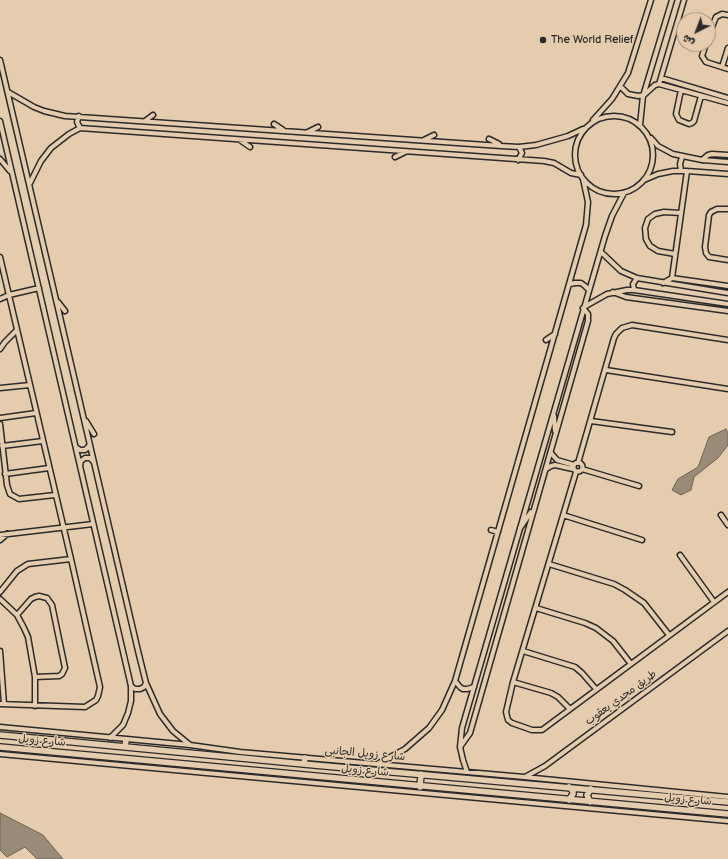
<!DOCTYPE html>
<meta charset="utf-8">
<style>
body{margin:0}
#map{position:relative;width:728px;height:859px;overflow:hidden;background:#e6ccae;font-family:"Balsamiq Sans","Playpen Sans Arabic",sans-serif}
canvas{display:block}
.north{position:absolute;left:676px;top:12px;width:40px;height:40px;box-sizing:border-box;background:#e6ccae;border:1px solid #9b8c7a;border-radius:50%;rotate:222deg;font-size:11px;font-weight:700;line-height:16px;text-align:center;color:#2b2b2b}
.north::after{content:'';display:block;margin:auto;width:14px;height:18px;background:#2b2b2b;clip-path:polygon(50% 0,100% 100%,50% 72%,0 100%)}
</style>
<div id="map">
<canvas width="728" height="859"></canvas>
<div class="north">ش</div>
</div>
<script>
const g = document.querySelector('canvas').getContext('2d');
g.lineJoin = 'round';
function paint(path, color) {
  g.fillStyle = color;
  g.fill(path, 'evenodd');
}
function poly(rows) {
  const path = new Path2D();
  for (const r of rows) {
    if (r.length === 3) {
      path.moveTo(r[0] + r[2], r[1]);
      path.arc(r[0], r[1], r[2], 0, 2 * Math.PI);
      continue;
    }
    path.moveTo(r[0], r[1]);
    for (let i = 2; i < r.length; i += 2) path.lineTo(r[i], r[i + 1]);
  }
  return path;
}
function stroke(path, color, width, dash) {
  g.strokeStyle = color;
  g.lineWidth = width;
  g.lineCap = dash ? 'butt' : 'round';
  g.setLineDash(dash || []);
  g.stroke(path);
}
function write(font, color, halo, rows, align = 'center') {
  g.font = font + ' "Balsamiq Sans","Playpen Sans Arabic",sans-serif';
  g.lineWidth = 3;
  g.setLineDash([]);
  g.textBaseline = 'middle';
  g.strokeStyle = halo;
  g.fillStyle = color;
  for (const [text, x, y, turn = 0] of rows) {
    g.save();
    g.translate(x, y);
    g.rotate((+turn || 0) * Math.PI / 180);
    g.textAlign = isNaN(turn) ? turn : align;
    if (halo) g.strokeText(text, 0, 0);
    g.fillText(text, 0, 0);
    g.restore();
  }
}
const water = poly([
 [726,429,728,433,728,445,718,458,694,477,691,490,681,495,672,490,678,479,698,467,709,437,726,429],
 [0,813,43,835,63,859,37,859,25,847,7,857,0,850,0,813]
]);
paint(water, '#9a8a78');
stroke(water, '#6e6459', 1);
const minor = poly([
 [708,37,716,17,722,14,728,15],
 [706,44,702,56,706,62,728,69],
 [0,60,139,655,146,683,160,714,173,731,190,745],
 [722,67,728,48],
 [661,78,728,98],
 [659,84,684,0],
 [620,86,628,94,638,96,644,95,655,85,659,84,728,103],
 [681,90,676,114,679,120,689,124,692,123,694,121,701,96],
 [8,92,34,107,44,111,65,116,501,146,519,147,536,145,568,136,583,129],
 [614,155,39],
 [79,116,77,122,80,128],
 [593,120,612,99,628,73,651,0],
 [0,121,131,686,131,701,128,713,123,725,110,738],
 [145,121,153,115],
 [274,124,283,130],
 [640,125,643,96,672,0],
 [308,132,318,127],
 [651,138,658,146,673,154,702,160,728,162],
 [489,139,499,144],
 [240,140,250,147],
 [424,140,434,135],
 [395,157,405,152],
 [0,159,10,171],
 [518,160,522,153,519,147],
 [702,160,708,155,712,154,728,155],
 [681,171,680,164,682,157],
 [644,180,658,174,673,171,687,171,728,174],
 [30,183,41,161,51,148,69,134,80,128,544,161,554,163,571,173,581,175],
 [728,209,717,209,711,212,709,215,705,247,706,253,709,257,728,260],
 [601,252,621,271,637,278,728,293],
 [675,254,658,251,650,246,646,239,645,228,648,219,655,214,664,212,681,213],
 [0,257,71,559,100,687,98,696,96,700,85,707,0,704],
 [672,278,687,171],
 [663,283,672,278,728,286],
 [570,284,575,283,581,283,585,286,589,290],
 [634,290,633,284,637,278],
 [613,292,626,297,728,311],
 [0,299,9,295,39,288],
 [58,302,65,311],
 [584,307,607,294,627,290,634,290,728,304],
 [546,340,555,334],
 [0,349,5,342,17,330],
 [606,370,728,389],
 [0,388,30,385],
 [554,416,555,431],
 [0,418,36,413],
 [86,421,94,434],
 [591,421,672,432],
 [0,424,7,485,10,494,19,499,55,495],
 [2,446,43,441],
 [76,447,80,450,85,450,90,445],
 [551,453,557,460,574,465],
 [578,467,4.5],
 [578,463,614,338,616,334,622,328,632,325,728,340],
 [80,466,81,461,85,458,90,458,93,461],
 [546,469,551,466,555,465,573,469],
 [582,469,639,486],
 [576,472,513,682,506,712,508,720,512,723,532,730,542,730,546,727,728,592],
 [5,474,49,468],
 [563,515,642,540],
 [721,515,728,525],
 [520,528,531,512],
 [491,530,498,532],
 [0,535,93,524],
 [0,540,7,534],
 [680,555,714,602],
 [549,564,614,584,625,590,644,603,669,635],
 [0,592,17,571,28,564,71,559],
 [0,599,17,615,24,628,28,637,35,677,35,706],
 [536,608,585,623,596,628,613,641,631,664],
 [17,615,31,599,35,597,39,596,47,598,52,605,65,668,62,674,59,676,35,677],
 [0,651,4,704],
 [523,651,575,667,582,673,596,689],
 [455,681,460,687,463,689,467,689,474,687],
 [513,682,551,693,558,697,570,709],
 [131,686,135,689,140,689,144,687,146,683],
 [0,727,190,745,240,752,524,777,728,797],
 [460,747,470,733,588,321,588,314,583,308],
 [0,754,728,821],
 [377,764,405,749,429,728,442,710,455,681,586,225,588,202,583,179],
 [467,772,463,760,460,747,462,728,605,236,612,216,624,193],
 [525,777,545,766,728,631]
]);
const secondary = poly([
 [0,735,314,765,728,802],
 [0,747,728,814],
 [125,747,126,740],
 [304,764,305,758],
 [420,787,421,774],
 [569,787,573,791,573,794,569,800],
 [590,802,587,795,591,789]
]);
stroke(minor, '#2b2b2b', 7);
stroke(secondary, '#2b2b2b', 8);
stroke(minor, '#e6ccae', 4);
stroke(secondary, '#e6ccae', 5.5);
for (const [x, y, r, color] of [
 [543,40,4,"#2b2b2b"]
]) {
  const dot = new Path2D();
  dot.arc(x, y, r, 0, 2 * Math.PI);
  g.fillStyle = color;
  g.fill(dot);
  stroke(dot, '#e6ccae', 1.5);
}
write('11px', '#2b2b2b', '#e6ccae', [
 ["The World Relief",551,40]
], 'left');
write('11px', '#2b2b2b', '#e6ccae', [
 ["طريق مجدي يعقوب",621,698,-36],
 ["شارع زويل",42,741,5],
 ["شارع زويل الجانبى",365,754,5],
 ["شارع زويل",365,771,5],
 ["شارع زويل",688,800,5]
]);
</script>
